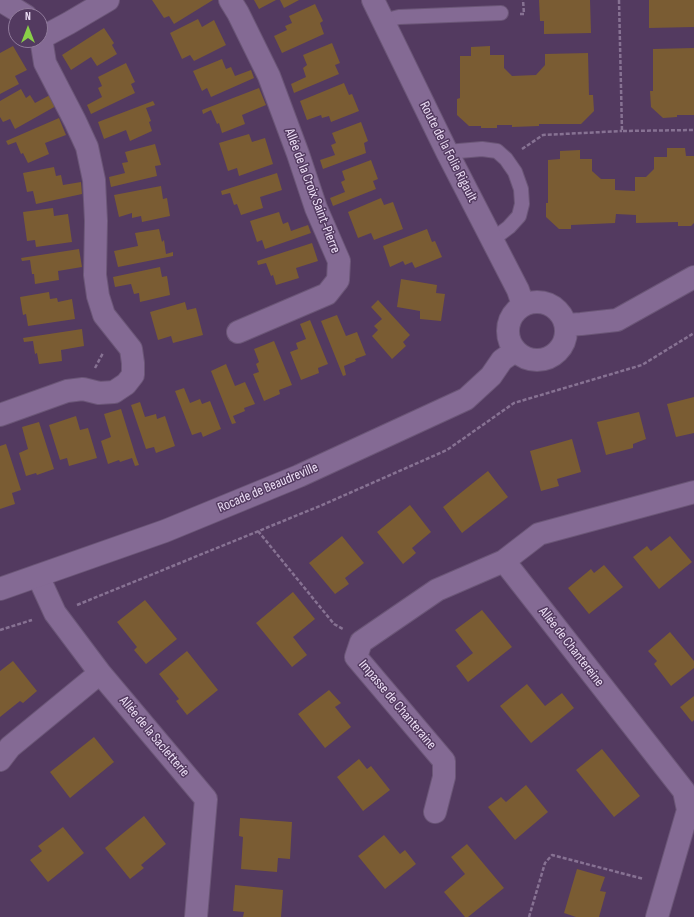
<!DOCTYPE html>
<meta charset="utf-8">
<style>
body{margin:0}
#map{position:relative;width:694px;height:917px;overflow:hidden;background:#533a60;font-family:"Sofia Sans Condensed",sans-serif}
canvas{display:block}
.north{position:absolute;left:8px;top:8px;width:40px;height:40px;box-sizing:border-box;background:#533a60;border:1px solid #917c9c;border-radius:50%;rotate:0deg;font-size:11px;font-weight:700;line-height:16px;text-align:center;color:#eddff6}
.north::after{content:'';display:block;margin:auto;width:14px;height:18px;background:#89cf48;clip-path:polygon(50% 0,100% 100%,50% 72%,0 100%)}
</style>
<div id="map">
<canvas width="694" height="917"></canvas>
<div class="north">N</div>
</div>
<script>
const g = document.querySelector('canvas').getContext('2d');
g.lineJoin = 'round';
function paint(path, color) {
  g.fillStyle = color;
  g.fill(path, 'evenodd');
}
function poly(rows) {
  const path = new Path2D();
  for (const r of rows) {
    if (r.length === 3) {
      path.moveTo(r[0] + r[2], r[1]);
      path.arc(r[0], r[1], r[2], 0, 2 * Math.PI);
      continue;
    }
    path.moveTo(r[0], r[1]);
    for (let i = 2; i < r.length; i += 2) path.lineTo(r[i], r[i + 1]);
  }
  return path;
}
function stroke(path, color, width, dash) {
  g.strokeStyle = color;
  g.lineWidth = width;
  g.lineCap = dash ? 'butt' : 'round';
  g.setLineDash(dash || []);
  g.stroke(path);
}
function write(font, color, halo, rows, align = 'center') {
  g.font = font + ' "Sofia Sans Condensed",sans-serif';
  g.lineWidth = 3;
  g.setLineDash([]);
  g.textBaseline = 'middle';
  g.strokeStyle = halo;
  g.fillStyle = color;
  for (const [text, x, y, turn = 0] of rows) {
    g.save();
    g.translate(x, y);
    g.rotate((+turn || 0) * Math.PI / 180);
    g.textAlign = isNaN(turn) ? turn : align;
    if (halo) g.strokeText(text, 0, 0);
    g.fillText(text, 0, 0);
    g.restore();
  }
}
paint(poly([
 [152,0,213,0,174,24,169,16,164,18],
 [254,0,276,0,259,9],
 [280,0,299,0,284,8],
 [539,0,590,0,591,33,544,34,544,21,540,21],
 [649,0,694,0,694,27,649,28],
 [315,4,323,21,320,23,324,34,282,53,274,36,287,30,285,26,292,23,289,16],
 [198,19,202,27,214,20,226,45,194,61,190,55,182,59,170,33],
 [104,28,114,43,112,45,117,54,97,66,91,57,71,70,62,55],
 [332,43,340,63,335,65,339,74,294,93,291,84,306,77,303,68,307,65,303,55],
 [13,46,27,70,15,76,19,84,0,94,0,53],
 [490,46,490,55,504,55,504,68,512,76,536,75,545,65,545,54,588,53,589,95,593,95,594,111,581,124,539,124,539,126,512,127,512,125,497,125,497,128,481,128,481,126,469,126,457,115,457,99,460,98,460,56,471,56,471,47],
 [694,48,694,115,677,115,677,117,663,118,651,107,650,91,653,91,653,49],
 [222,59,226,69,231,67,235,76,251,70,254,78,211,97,207,88,202,91,193,71],
 [126,63,135,82,131,84,135,93,91,114,87,105,102,97,98,88,102,86,98,77],
 [344,83,349,95,352,94,359,111,331,122,329,116,322,118,321,115,307,120,300,101],
 [259,88,266,105,242,115,245,124,222,133,219,123,217,124,211,110,203,114,202,110],
 [21,89,26,98,30,95,35,103,50,95,56,106,15,129,10,119,3,122,0,117,0,101],
 [153,101,155,105,146,108,151,121,149,122,152,131,130,141,126,130,104,139,98,122],
 [59,118,66,135,45,143,49,154,28,163,23,153,21,154,16,142,8,145,6,141],
 [361,122,368,141,364,143,366,153,323,169,320,160,335,155,331,145,336,143,332,133],
 [249,134,252,142,265,138,273,164,239,176,237,168,228,171,219,143],
 [155,144,161,165,155,166,157,176,111,187,109,177,125,173,122,163,128,162,125,152],
 [667,148,685,148,686,156,694,156,694,223,691,226,678,226,678,222,636,223,636,215,616,214,615,223,571,225,571,229,559,229,546,217,546,203,548,203,548,160,560,159,560,151,580,150,580,159,592,159,592,171,601,179,615,179,615,190,635,191,635,177,646,177,654,169,654,157,667,157],
 [371,160,378,179,373,181,376,189,333,206,330,198,345,192,341,182,345,180,342,171],
 [54,167,56,176,61,175,63,185,81,182,82,194,36,204,33,191,27,192,23,173],
 [277,173,282,190,260,197,263,208,241,215,237,204,234,205,230,193,222,195,221,191],
 [161,186,163,199,167,198,170,216,142,222,141,216,132,218,132,213,119,217,114,195],
 [381,198,384,205,393,202,403,229,374,240,371,233,358,238,348,212],
 [53,208,54,216,68,214,72,242,36,247,35,240,27,241,23,212],
 [279,212,283,224,288,222,291,231,308,225,311,233,265,249,262,240,257,242,250,221],
 [159,229,162,242,164,240,166,254,173,252,173,256,118,267,114,251,138,246,135,233],
 [427,229,432,242,435,241,442,257,415,268,412,262,405,265,403,261,390,267,383,246],
 [312,243,318,261,296,268,299,278,276,285,273,275,271,276,266,263,258,265,257,261],
 [79,249,82,267,58,271,59,280,35,284,34,274,32,274,30,260,22,261,21,258],
 [160,267,162,277,167,276,170,295,140,302,139,293,134,294,131,284,115,287,113,277],
 [401,279,437,285,436,293,445,294,441,321,420,319,420,311,397,307],
 [49,292,50,299,57,298,58,302,72,299,75,319,28,326,26,314,23,315,20,297],
 [378,300,410,335,403,342,406,346,392,359,372,336,378,330,374,326,382,319,371,307],
 [185,302,187,310,196,308,203,335,173,343,171,336,158,340,150,312],
 [337,315,346,336,357,332,366,355,355,359,356,361,344,366,346,375,343,376,321,321],
 [310,320,328,364,318,368,319,373,301,380,290,352,298,349,296,343,306,339,300,324],
 [82,329,84,346,61,350,62,361,39,364,37,353,35,354,33,341,24,342,23,338],
 [274,341,292,385,279,390,280,394,264,401,253,374,259,372,256,364,259,362,254,349],
 [226,364,235,386,245,382,255,404,244,408,245,411,233,416,236,423,232,424,211,371],
 [184,388,190,403,200,399,202,404,210,401,221,429,203,437,201,432,192,435,175,391],
 [694,397,694,433,676,437,667,404],
 [140,402,145,417,156,414,157,419,165,416,175,446,156,453,154,447,146,449,131,405],
 [121,409,136,457,139,465,135,466,132,458,120,462,119,460,108,464,101,441,111,437,104,414],
 [639,412,646,439,633,444,633,448,606,455,597,422],
 [76,416,80,430,88,428,97,458,69,466,67,458,60,460,49,425],
 [39,422,54,469,37,475,36,473,26,476,19,453,28,449,22,427],
 [572,439,581,472,557,479,559,486,541,491,530,451],
 [6,444,21,490,12,493,15,504,0,509,0,446],
 [488,471,508,497,462,533,443,507],
 [410,505,431,532,412,548,416,553,403,564,377,532],
 [342,536,364,563,345,578,349,584,335,594,309,563],
 [670,536,692,562,659,589,633,557,647,546,651,551],
 [604,565,623,587,589,614,568,588,591,569,594,573],
 [293,592,315,619,293,637,307,655,292,667,256,623],
 [145,600,177,639,146,664,134,650,137,647,117,622],
 [482,610,512,647,468,682,456,666,473,653,455,630],
 [670,632,694,661,694,668,671,686,654,664,657,661,648,651],
 [187,651,218,690,187,715,176,701,179,699,159,674],
 [13,661,37,691,23,703,20,701,0,717,0,671],
 [527,684,545,706,562,693,574,708,531,743,500,706],
 [329,690,341,703,335,707,351,727,325,748,298,714],
 [694,696,694,720,692,722,680,707],
 [94,737,114,762,70,798,50,772],
 [602,749,640,796,614,817,576,770],
 [359,759,367,769,371,766,390,790,363,811,337,777],
 [526,785,548,812,515,840,488,807,501,797,506,802],
 [144,816,166,844,141,865,144,868,130,879,105,848],
 [240,818,292,822,290,859,278,858,277,872,241,869,243,837,239,836],
 [63,827,84,853,48,882,30,860,42,851,38,846],
 [384,835,400,854,405,850,416,864,385,889,358,856],
 [467,844,504,888,468,917,465,917,444,892,465,874,451,857],
 [577,869,605,877,600,891,606,892,599,917,576,917,564,913],
 [235,885,283,890,281,917,243,917,244,912,233,911]
]), '#7a5c33');
const service = poly([
 [383,21,399,17,501,13],
 [447,152,482,149,497,151,506,159,515,172,521,189,522,204,519,216,509,227,492,240]
]);
const minor = poly([
 [0,0,26,16],
 [230,0,238,13,269,76,298,154,316,208,339,261,338,280,327,294,238,332],
 [0,415,67,391,83,389,99,393,114,392,126,384,133,375,133,363,131,349,104,315,98,296,95,275,96,221,94,180,87,147,75,121,45,63,41,38,69,23,108,0],
 [38,576,55,613,100,673,206,799,196,917],
 [0,760,10,747,100,673],
 [435,812,444,777,444,761,356,657,361,642,437,590,504,561],
 [657,917,688,810,684,791,504,561,539,534,694,492]
]);
const tertiary = poly([
 [373,0,447,152,518,290,523,305],
 [537,331,29],
 [566,325,581,324,617,320,694,277],
 [0,589,165,531,299,476,466,399,491,376,502,360,515,351]
]);
stroke(service, '#6b5677', 16);
stroke(minor, '#6b5677', 24);
stroke(tertiary, '#6b5677', 24);
stroke(poly([
 [619,0,622,131,694,130],
 [520,14,524,14,523,0],
 [522,149,543,135,622,131],
 [95,368,103,353],
 [258,531,334,624,343,629],
 [77,605,320,506,447,450,514,403,642,365,694,333],
 [0,630,32,620],
 [529,917,545,863,552,855,644,879]
]), '#877293', 2.5, [4, 2]);
stroke(service, '#846a94', 14);
stroke(minor, '#846a94', 22);
stroke(tertiary, '#846a94', 22);
write('14px', '#eddff6', '#533a60', [
 ["Route de la Folie Rigault",448,152,63],
 ["Allée de la Croix Saint-Pierre",312,191,69],
 ["Rocade de Beaudreville",268,488,-23],
 ["Allée de Chantereine",571,647,52],
 ["Impasse de Chanteraine",397,705,50],
 ["Allée de la Sacletterie",154,737,50]
]);
</script>
